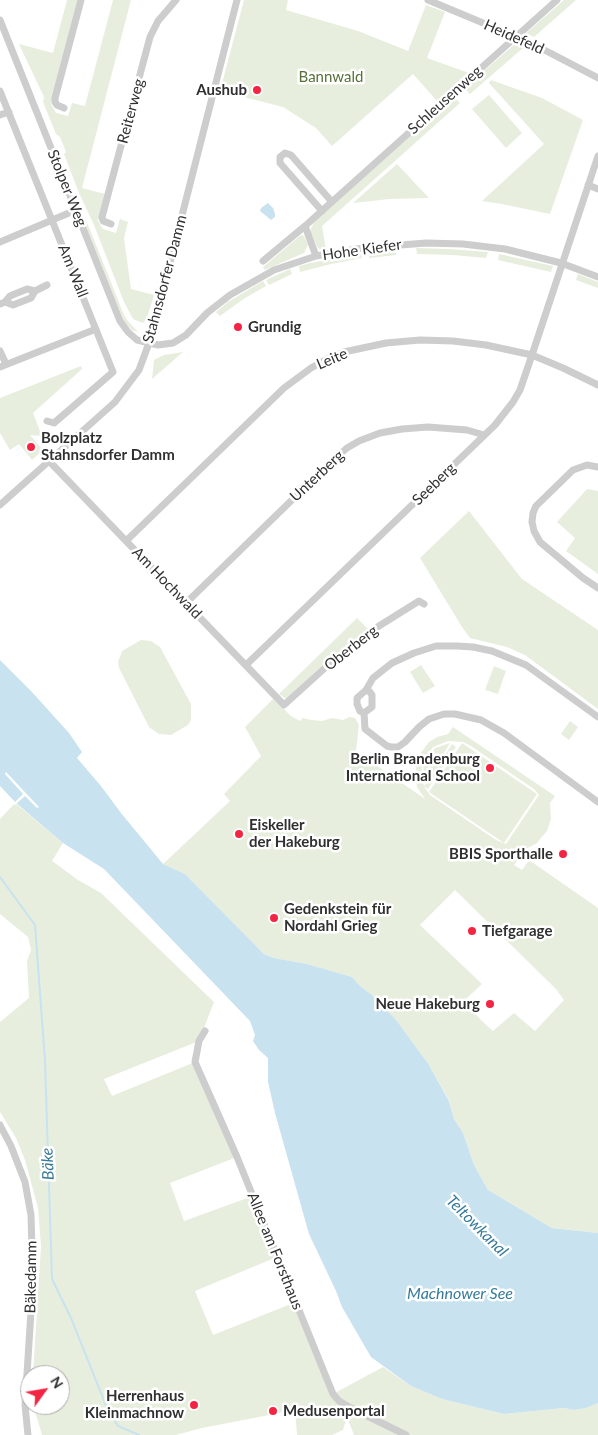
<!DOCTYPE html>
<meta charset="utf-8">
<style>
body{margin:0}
#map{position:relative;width:598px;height:1435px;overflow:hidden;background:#fff;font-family:Lato,sans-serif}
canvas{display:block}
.north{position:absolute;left:20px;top:1365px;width:50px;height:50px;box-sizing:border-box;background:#fff;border:1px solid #acacac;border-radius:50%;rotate:58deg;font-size:14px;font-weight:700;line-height:20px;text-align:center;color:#303030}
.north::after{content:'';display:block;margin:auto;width:18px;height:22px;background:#f42542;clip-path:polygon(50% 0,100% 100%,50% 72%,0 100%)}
</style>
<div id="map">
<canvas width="598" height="1435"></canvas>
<div class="north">N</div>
</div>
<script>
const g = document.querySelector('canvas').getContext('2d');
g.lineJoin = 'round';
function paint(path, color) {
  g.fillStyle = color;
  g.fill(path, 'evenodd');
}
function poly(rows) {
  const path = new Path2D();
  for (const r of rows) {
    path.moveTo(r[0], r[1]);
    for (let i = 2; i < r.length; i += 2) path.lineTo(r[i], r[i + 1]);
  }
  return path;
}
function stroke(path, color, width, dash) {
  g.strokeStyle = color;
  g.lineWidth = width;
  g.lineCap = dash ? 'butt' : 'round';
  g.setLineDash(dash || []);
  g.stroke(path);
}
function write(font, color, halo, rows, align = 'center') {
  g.font = font + ' Lato,sans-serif';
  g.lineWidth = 5;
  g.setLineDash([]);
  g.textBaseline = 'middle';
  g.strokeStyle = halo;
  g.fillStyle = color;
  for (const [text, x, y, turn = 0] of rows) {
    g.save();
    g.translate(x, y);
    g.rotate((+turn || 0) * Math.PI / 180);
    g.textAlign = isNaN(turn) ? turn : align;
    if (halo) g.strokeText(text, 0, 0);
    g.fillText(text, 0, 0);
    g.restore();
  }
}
paint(poly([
 [67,0,78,0,51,104,56,113,68,116,72,103,85,106,113,0,131,0,82,188,105,194,98,221,103,229,116,233,120,219,128,222,124,238,131,289,154,295,147,318,143,323,133,319,124,302,94,225,79,193,64,154,66,152,60,137,56,134,43,102,44,97,19,44,53,53],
 [244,0,288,0,286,10,358,31,408,51,426,5,445,12,427,58,469,73,437,101,413,74,332,146,316,128,283,107,220,91],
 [564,0,576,0,534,37,526,33],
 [515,44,523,48,470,94,464,88],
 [491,80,542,98,583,120,550,214,502,204,482,201,544,144,489,83],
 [489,95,522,133,506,148,472,109],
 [454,97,460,103,322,226,326,249,320,249,317,247,310,231,315,220],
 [397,164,429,198,389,199,353,203],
 [83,219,86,220,124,315,127,320,138,332,132,330,124,321],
 [301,235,304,236,308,245,304,253,265,270,263,267],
 [416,248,448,249,488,252,486,258,453,255,417,254],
 [395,249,396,255,369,258,369,252],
 [361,254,362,258,331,264,300,272,299,266,310,263],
 [499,254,553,266,551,272,498,260],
 [290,269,292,274,269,285,266,280],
 [578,274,598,282,598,288,576,280],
 [263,281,266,286,245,298,220,316,216,312,228,302],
 [183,352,152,379,154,360,164,355],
 [81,366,82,369,33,413,42,436,30,435,43,450,32,460,19,444,10,450,0,433,0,398],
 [587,489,598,491,598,574,566,551,575,538,557,522],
 [469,511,522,579,598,630,598,709,525,655,507,647,470,638,462,627,420,558],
 [357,618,369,630,326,662,286,699,279,694],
 [141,640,151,641,160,647,191,704,191,720,188,725,171,735,159,734,149,727,119,668,118,662,122,651],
 [421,665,435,686,423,693,410,672],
 [494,666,506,671,498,694,485,690],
 [273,699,291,716,300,721,303,718,311,720,322,721,332,718,343,720,349,717,355,718,359,725,356,751,425,799,417,787,415,778,417,758,429,742,437,737,448,734,453,727,555,796,550,803,551,819,547,831,537,843,524,850,514,865,522,870,529,860,598,908,598,1233,552,1228,488,1190,474,1165,463,1133,454,1119,449,1100,429,1065,397,1021,372,995,360,986,352,977,307,964,274,958,264,954,185,874,163,864,230,801,224,794,261,756,245,727],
 [448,741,463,742,471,746,534,789,539,795,506,844,496,840,430,795,425,788,424,786,428,789,456,747,452,744,445,755,444,753,450,743,435,748,423,765,425,780,432,771,433,773,424,786,421,775,423,761,433,747],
 [455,890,556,989,564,1000,535,1031,514,1013,493,1031,482,1021,468,1006,466,999,482,984,420,925],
 [570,721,578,727,569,740,561,734],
 [462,743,537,794,504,843,429,792],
 [15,803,63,843,52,861,78,880,101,893,214,1002,199,1041,104,1079,112,1096,195,1062,237,1157,170,1183,184,1221,253,1196,277,1257,195,1291,213,1335,296,1302,333,1394,383,1367,411,1386,442,1399,504,1414,564,1408,574,1410,586,1408,598,1403,598,1435,354,1435,347,1417,343,1430,332,1435,297,1435,295,1410,202,1428,176,1435,42,1435,34,1408,36,1405,60,1405,60,1375,33,1375,41,1246,38,1208,25,1160,16,1138,0,1112,0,1022,29,998,27,961,31,950,28,937,0,914,0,819]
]), '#e7eedd');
paint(poly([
 [268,203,273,208,275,214,275,217,271,220,260,211,261,208],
 [0,660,32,692,69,733,82,752,77,758,101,786,121,813,163,864,185,874,264,954,274,958,307,964,352,977,360,986,372,995,397,1021,429,1065,449,1101,454,1119,463,1133,474,1165,488,1190,552,1228,598,1233,598,1403,586,1408,574,1410,564,1408,504,1414,442,1399,411,1386,371,1357,342,1307,336,1291,309,1234,275,1113,268,1082,268,1058,259,1050,253,1041,255,1035,250,1021,104,869,63,843,16,803,0,786]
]), '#c8e2ef');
paint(poly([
 [6,772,39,807,37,808,25,796,15,805,13,804,23,794,5,774]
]), '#fff');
stroke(poly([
 [0,877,35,925,45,1061,52,1279,71,1318,107,1408,118,1426,139,1435]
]), '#c8e2ef', 2);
stroke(poly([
 [428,0,531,43,598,78],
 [0,20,120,321,128,332,137,340,158,345,173,343,186,335,207,313,230,295,274,270,316,256,363,248,426,243,463,244,505,249,561,263,598,277],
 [0,91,113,372,54,423,47,421],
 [64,108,57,105,55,102,55,98,81,0],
 [0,115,9,112],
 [588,185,598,189],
 [322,211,280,163,280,157,285,153,291,155,332,202],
 [111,224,103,221,102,217,150,37,158,21,176,0],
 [305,226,316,256],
 [0,242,76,210],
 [263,261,305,226,557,0],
 [5,302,10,296,27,289,35,291],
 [0,304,5,302,13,305,31,298,35,291,47,285],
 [0,351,6,364],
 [0,367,96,329],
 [49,461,284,705,326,667,379,626,419,601,424,604],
 [598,467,587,465,573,470,536,506,533,513,532,522,534,531,540,542,583,578,598,588],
 [0,505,115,402,139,370,149,343,164,286,237,0],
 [126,541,284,388,311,368,327,359,344,352,386,343,420,340,453,341,486,345,532,355,563,368,598,385],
 [186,603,330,463,347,448,359,441,380,433,402,429,428,427,467,430,484,435],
 [246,665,495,425,513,402,520,390,532,355,598,156],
 [364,713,372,707,372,695,370,692,366,690],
 [598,717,526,665,492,651,473,647,457,646,436,646,414,653,392,663,373,678,366,690,357,698,357,704,360,711,364,713,365,729,387,746,391,747,398,747,405,742,419,727,429,719,444,714,455,714,481,720,504,733,598,802],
 [205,1031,199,1041,195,1062,237,1157,333,1394,339,1401,349,1407,406,1435],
 [0,1125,11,1146,25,1182,31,1215,33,1280,25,1405,28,1435]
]), '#cdcdcd', 7);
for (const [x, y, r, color] of [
 [257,90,5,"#f42542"],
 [238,327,5,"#f42542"],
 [31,447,5,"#f42542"],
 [490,768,5,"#f42542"],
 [239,834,5,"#f42542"],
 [563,854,5,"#f42542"],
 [274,918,5,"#f42542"],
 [472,931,5,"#f42542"],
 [490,1004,5,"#f42542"],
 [194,1405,5,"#f42542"],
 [273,1411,5,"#f42542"]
]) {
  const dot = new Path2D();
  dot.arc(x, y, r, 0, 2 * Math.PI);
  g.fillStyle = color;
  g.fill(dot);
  stroke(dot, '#fff', 2);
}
write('15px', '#303030', '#fff', [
 ["Heidefeld",514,37,24],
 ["Schleusenweg",445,100,-42],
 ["Reiterweg",131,111,-75],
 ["Stolper Weg",67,188,68],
 ["Hohe Kiefer",362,250,-8],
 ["Am Wall",73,271,68],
 ["Stahnsdorfer Damm",165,279,-75],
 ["Leite",332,359,-23],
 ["Unterberg",317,476,-43],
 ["Seeberg",434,484,-44],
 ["Am Hochwald",167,583,46],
 ["Oberberg",351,648,-38],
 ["Allee am Forsthaus",275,1251,68],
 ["Bäkedamm",31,1277,-89]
]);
write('15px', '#567039', '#fff', [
 ["Bannwald",331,77]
]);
write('bold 15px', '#303030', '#fff', [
 ["Aushub",247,90,"right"],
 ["Grundig",248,327],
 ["Bolzplatz",41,438],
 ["Stahnsdorfer Damm",41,455],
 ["Berlin Brandenburg",480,759,"right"],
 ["International School",480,776,"right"],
 ["Eiskeller",249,825],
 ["der Hakeburg",249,842],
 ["BBIS Sporthalle",553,854,"right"],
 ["Gedenkstein für",284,909],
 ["Nordahl Grieg",284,926],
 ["Tiefgarage",482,931],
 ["Neue Hakeburg",480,1004,"right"],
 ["Herrenhaus",184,1396,"right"],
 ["Kleinmachnow",184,1413,"right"],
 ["Medusenportal",283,1411]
], 'left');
write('italic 16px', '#367a9a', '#fff', [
 ["Bäke",48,1164,-92],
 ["Teltowkanal",477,1226,45],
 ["Machnower See",460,1294]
]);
</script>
